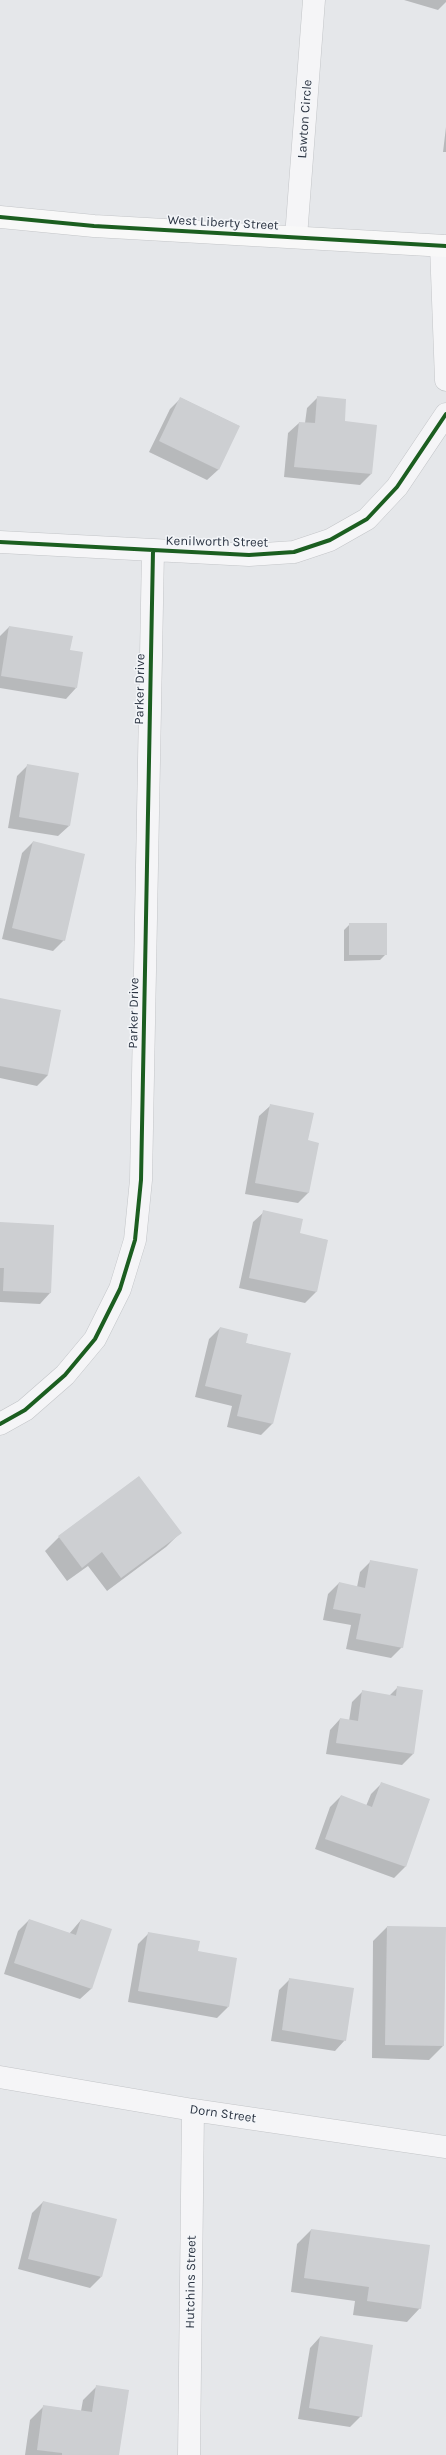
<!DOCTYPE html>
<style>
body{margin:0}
canvas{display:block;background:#e5e7ea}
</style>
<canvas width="446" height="2455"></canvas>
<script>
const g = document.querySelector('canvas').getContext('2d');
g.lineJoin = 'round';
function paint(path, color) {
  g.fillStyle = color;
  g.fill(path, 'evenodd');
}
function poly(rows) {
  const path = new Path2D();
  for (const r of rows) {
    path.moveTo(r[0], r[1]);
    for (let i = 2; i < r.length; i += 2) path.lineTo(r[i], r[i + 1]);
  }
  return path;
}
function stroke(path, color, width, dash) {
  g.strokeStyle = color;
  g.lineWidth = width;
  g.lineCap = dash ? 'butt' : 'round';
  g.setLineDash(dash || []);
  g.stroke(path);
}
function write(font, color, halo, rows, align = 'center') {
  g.font = font + ' Karla,sans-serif';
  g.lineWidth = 3;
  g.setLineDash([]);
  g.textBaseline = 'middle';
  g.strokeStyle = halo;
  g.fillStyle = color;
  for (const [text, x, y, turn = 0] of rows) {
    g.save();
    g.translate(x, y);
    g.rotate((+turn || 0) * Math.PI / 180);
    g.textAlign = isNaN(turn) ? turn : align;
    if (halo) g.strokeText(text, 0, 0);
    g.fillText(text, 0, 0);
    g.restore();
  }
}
paint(poly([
 [404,0,446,0,446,2,438,10],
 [446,127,446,152,443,152],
 [318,397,344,422,371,474,360,485,284,477,288,433,299,423,305,423,307,408],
 [181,398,239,426,218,470,207,480,149,452,170,409],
 [9,627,76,688,66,699,0,688,0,636],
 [28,765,69,826,58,836,8,828,17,776],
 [33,842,64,940,53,951,2,939,22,853],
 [350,924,386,954,380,960,344,961,344,930],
 [0,999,48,1075,37,1086,0,1078],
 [270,1106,307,1141,309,1192,298,1203,245,1194,259,1116],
 [264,1212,298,1234,327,1240,316,1292,305,1303,239,1288,253,1222],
 [0,1223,50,1293,40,1304,0,1302],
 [220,1328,245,1343,289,1354,272,1424,261,1435,227,1427,232,1406,195,1397,209,1339],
 [180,1533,166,1547,107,1591,88,1566,67,1581,45,1551,59,1537],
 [371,1561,402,1647,391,1658,346,1649,351,1625,323,1620,328,1594,339,1583,357,1587,360,1572],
 [398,1687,422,1691,413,1754,402,1765,326,1754,330,1730,340,1719,349,1721,352,1702,363,1691,389,1696],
 [382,1783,429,1800,405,1867,394,1878,315,1849,330,1807,341,1796,366,1806,371,1794],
 [29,1920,69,1934,81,1920,91,1989,80,1999,4,1974,18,1931],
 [387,1927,443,2046,429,2060,372,2058,373,1941],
 [149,1933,197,1952,228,2007,217,2018,128,2002,138,1944],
 [290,1979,345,2040,335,2051,271,2041,279,1990],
 [43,2202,101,2277,90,2288,18,2269,32,2213],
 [311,2230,420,2308,407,2322,353,2315,355,2301,291,2292,297,2244],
 [320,2337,361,2416,350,2427,298,2419,310,2348],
 [97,2386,118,2455,25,2455,30,2420,44,2406,81,2411,83,2400]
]), '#0003');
paint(poly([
 [317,396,346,399,345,421,377,425,372,474,294,467,299,422,315,423],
 [180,397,240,426,219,470,159,441],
 [9,626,73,636,70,650,83,652,77,688,1,676],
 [27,764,79,773,70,826,19,817],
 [33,841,85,854,65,941,12,928],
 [349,923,387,923,387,955,349,955],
 [0,998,61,1010,48,1075,0,1066],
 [270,1104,314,1113,308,1140,319,1143,309,1193,255,1183],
 [263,1210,303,1219,300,1233,328,1240,317,1292,249,1278],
 [0,1222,54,1225,51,1293,3,1291,4,1268,0,1268],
 [220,1327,248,1334,246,1343,291,1353,273,1424,237,1416,242,1395,205,1386],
 [139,1476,182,1533,121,1578,102,1552,82,1568,58,1536],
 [370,1560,418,1569,403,1648,356,1639,361,1614,333,1609,339,1582,365,1588],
 [397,1686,423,1690,414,1754,336,1743,340,1718,358,1721,362,1690,396,1696],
 [381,1782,430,1799,406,1867,325,1839,341,1795,372,1807],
 [29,1919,76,1935,81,1919,112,1929,92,1989,14,1963],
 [387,1926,446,1927,444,2046,385,2045],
 [148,1932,200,1941,198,1951,237,1958,229,2007,138,1991],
 [289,1978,354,1988,346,2041,282,2030],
 [43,2201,117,2219,102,2277,28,2259],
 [311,2229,430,2245,421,2309,367,2301,369,2287,304,2278],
 [320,2336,373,2345,362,2417,309,2408],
 [96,2385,129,2390,119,2455,62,2455,62,2453,37,2450,43,2405,92,2412]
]), '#cdcfd2');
const street = poly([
 [296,237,314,0],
 [441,246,446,380],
 [0,542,249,555,294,552,330,540,367,519,397,487,446,414],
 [0,1424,25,1410,65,1375,95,1339,120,1289,135,1240,141,1180,153,551],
 [0,2077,193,2110,446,2147],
 [189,2455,193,2110]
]);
const secondary = poly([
 [0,217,94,226,446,246]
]);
stroke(street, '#c3c5c8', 23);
stroke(secondary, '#c3c5c8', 23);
stroke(street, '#f5f5f7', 22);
stroke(secondary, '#f8f8f8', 22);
stroke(poly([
 [0,217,94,226,446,246],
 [0,542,249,555,294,552,330,540,367,519,397,487,446,414],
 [0,1424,25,1410,65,1375,95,1339,120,1289,135,1240,141,1180,153,551]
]), '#1b5e20', 4);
write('13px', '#2c3543', '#f4f6f9', [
 ["Lawton Circle",305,119,-86],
 ["West Liberty Street",223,223,3],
 ["Kenilworth Street",217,542,1],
 ["Parker Drive",140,689,-89],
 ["Parker Drive",134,1013,-89],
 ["Dorn Street",223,2114,8],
 ["Hutchins Street",191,2282,-89]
]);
</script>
